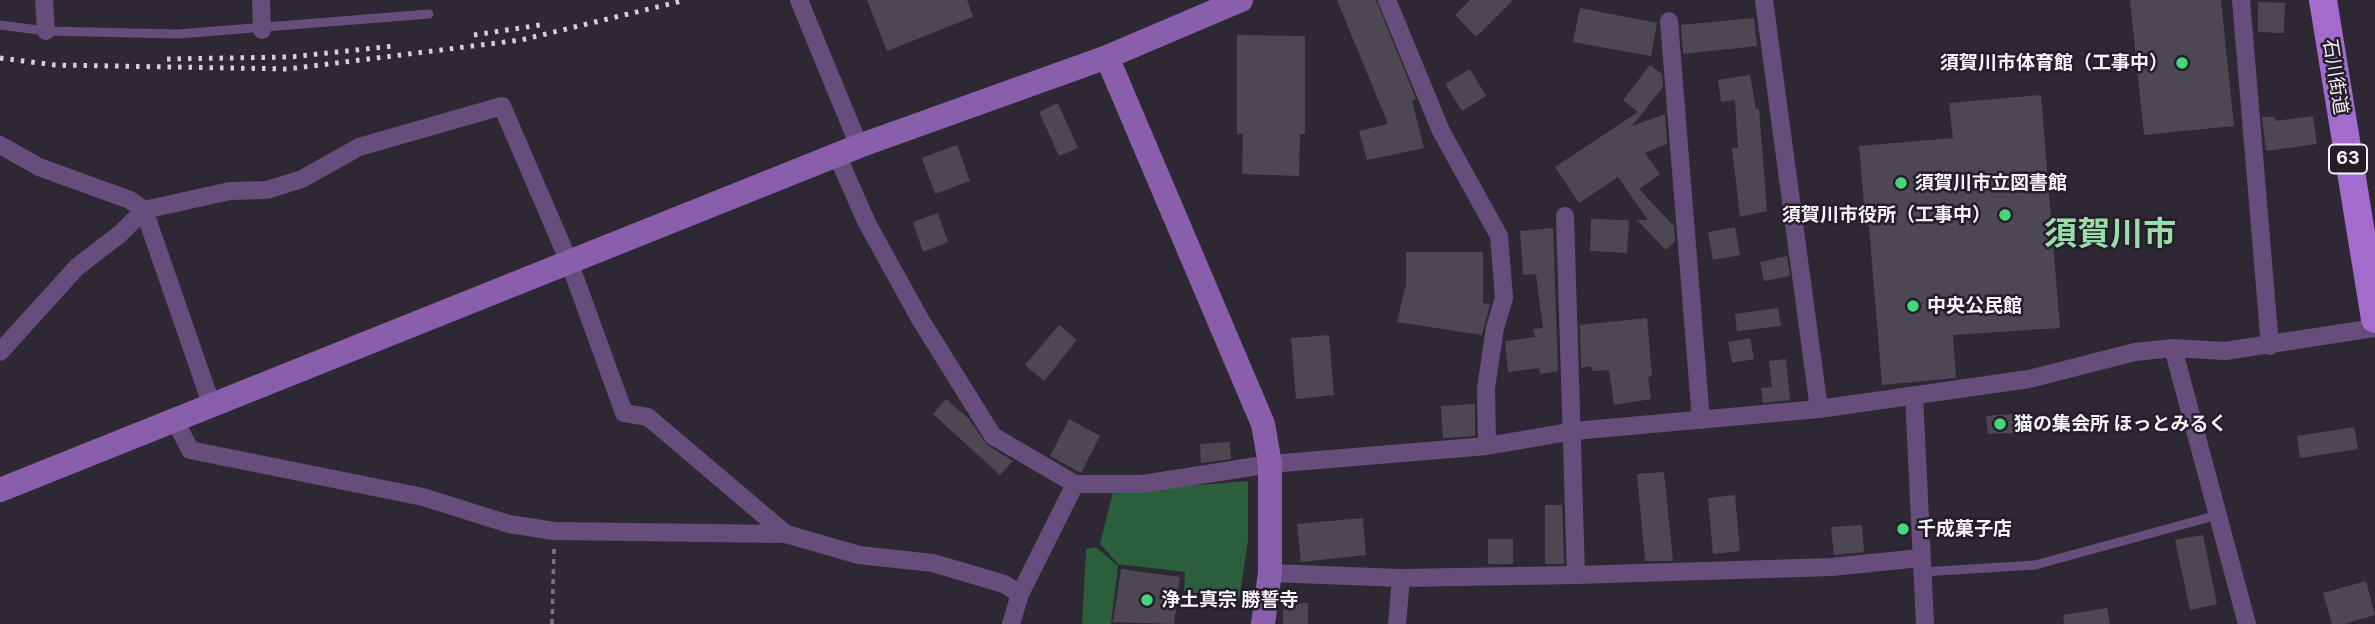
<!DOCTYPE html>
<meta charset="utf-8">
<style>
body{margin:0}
canvas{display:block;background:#2e2734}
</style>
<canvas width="2375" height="624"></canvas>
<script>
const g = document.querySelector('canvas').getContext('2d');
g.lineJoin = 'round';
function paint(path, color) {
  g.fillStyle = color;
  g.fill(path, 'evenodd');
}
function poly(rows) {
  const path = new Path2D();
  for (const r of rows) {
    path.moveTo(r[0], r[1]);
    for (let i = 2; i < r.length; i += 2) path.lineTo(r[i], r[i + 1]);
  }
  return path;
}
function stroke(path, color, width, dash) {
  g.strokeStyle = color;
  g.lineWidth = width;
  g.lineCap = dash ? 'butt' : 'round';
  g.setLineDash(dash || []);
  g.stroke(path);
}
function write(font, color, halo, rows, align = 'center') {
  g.font = font + ' Inter,"Noto Sans JP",sans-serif';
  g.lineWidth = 5;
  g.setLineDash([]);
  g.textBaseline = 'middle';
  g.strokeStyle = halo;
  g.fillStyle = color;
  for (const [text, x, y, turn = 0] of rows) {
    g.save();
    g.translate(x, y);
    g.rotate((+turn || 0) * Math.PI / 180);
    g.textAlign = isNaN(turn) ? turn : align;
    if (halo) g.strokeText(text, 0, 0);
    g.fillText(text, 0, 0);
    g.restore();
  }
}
paint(poly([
 [1248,481,1248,540,1239,601,1184,591,1185,572,1118,564,1100,544,1113,492],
 [1096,547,1118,566,1111,624,1082,624,1086,549]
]), '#2b5e3b');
paint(poly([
 [867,0,967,0,973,17,887,51],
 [1337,0,1376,0,1416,99,1412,101,1424,148,1367,160,1359,131,1388,124],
 [1470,0,1513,0,1476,37,1455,15],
 [2130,0,2221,0,2234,126,2144,135],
 [2258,2,2285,3,2284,33,2258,32],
 [1580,8,1657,23,1651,56,1573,42],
 [1754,18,1757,46,1683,54,1681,25],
 [1237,35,1305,36,1305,134,1300,134,1299,176,1242,174,1243,134,1237,134],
 [1650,65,1662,74,1663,87,1632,126,1665,114,1667,144,1645,153,1660,174,1639,189,1674,226,1675,241,1666,250,1637,220,1648,220,1618,177,1579,203,1555,167,1638,112,1623,100],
 [1470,69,1486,96,1462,111,1445,84],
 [1750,75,1756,109,1759,109,1767,211,1740,217,1732,148,1738,148,1735,100,1721,102,1718,80],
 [2041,95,2060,328,1953,335,1956,378,1882,385,1869,226,1866,226,1859,146,1953,138,1949,103],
 [1058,103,1078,148,1059,156,1039,112],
 [2313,116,2317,144,2266,151,2262,117,2275,117,2275,121],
 [957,145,970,181,935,194,922,158],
 [938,213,948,242,923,252,913,222],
 [1591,219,1629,220,1627,253,1590,251],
 [1735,227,1740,255,1713,260,1708,232],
 [1553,228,1558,371,1540,374,1539,368,1508,372,1505,341,1535,337,1533,329,1543,328,1536,274,1523,275,1520,231],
 [1406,252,1483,252,1483,303,1490,304,1482,335,1397,322,1406,284],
 [1787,256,1790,276,1764,281,1760,262],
 [1778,308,1781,326,1737,331,1735,314],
 [1647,318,1652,376,1648,377,1651,399,1614,405,1609,370,1592,371,1591,366,1581,368,1580,325],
 [1059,325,1077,340,1044,381,1025,365],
 [1329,335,1334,395,1296,399,1291,338],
 [1750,338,1754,359,1732,363,1728,342],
 [1786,359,1790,400,1763,403,1761,388,1772,387,1769,361],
 [946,399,969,419,987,445,1013,461,1000,475,933,414],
 [1475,404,1475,436,1443,438,1441,406],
 [2013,414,2014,433,1988,434,1986,416],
 [1069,419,1100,436,1081,473,1050,456],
 [2354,427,2358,449,2300,458,2297,436],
 [1230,442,1231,459,1201,463,1200,444],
 [1664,472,1673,561,1645,561,1637,474],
 [1735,495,1740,551,1713,554,1708,498],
 [1545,505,1562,505,1564,564,1545,564],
 [1363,518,1366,555,1301,562,1297,524],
 [1862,525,1864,552,1834,555,1831,527],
 [2203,535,2217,604,2190,610,2175,540],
 [1488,539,1513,539,1513,564,1488,564],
 [1121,569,1180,577,1174,624,1113,622],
 [2366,581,2375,615,2345,624,2332,624,2323,593],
 [1283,603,1308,603,1308,624,1283,624],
 [2107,608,2110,624,2064,624,2063,615]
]), '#4d4653');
stroke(poly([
 [552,624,554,549]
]), '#7a747f', 3.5, [5, 5]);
stroke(poly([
 [0,25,46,31,178,34,429,14],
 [1922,572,2035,565,2218,515]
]), '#674d7c', 9);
stroke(poly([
 [44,0,46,31],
 [261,0,262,30],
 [799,0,859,146],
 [1387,0,1441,131,1499,236,1504,298,1495,328,1486,388,1487,446],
 [1764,0,1819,409],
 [2241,0,2270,346],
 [1669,21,1701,420],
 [0,145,39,167,130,200,144,210,212,406],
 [837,155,867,223,920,319,993,436,1075,484,1143,484,1270,464,1487,446,1574,431,1819,409,2029,379,2135,352,2173,348,2225,351,2375,328],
 [1565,216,1576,575],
 [2173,348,2247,624],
 [0,352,77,267,120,234,144,210,230,191,267,190,302,179,359,147,502,106,570,264,624,413,648,417,786,534],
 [1914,395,1925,624],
 [175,420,190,450,423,497,509,524,554,531,786,534,859,555,933,563,1004,584,1020,594],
 [1270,573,1401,578,1576,575,1832,567,1920,558],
 [1011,624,1020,594,1075,484],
 [1397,624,1401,578]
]), '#674d7c', 18);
stroke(poly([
 [1107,57,1263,424,1270,464,1270,573,1263,624],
 [0,490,859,146,1107,57,1241,0]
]), '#895eaa', 24);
stroke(poly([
 [2323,0,2375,319]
]), '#a36bcd', 28);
stroke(poly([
 [474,35,540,25],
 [0,58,55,65,288,69,521,40,686,0],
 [167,59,290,57,394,46]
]), '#d5d0d9', 5, [3.5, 7]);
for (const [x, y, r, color] of [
 [2182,63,7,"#44d77b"],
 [1901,183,7,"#44d77b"],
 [2005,215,7,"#44d77b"],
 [1913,306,7,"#44d77b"],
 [2000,424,7,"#44d77b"],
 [1903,529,7,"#44d77b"],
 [1147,600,7,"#44d77b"]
]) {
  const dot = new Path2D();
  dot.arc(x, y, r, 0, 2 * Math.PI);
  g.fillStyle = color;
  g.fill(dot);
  stroke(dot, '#241e2a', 2.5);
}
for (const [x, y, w] of [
 [2348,159,38]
]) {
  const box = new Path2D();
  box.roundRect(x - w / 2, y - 14.5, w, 29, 5);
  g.fillStyle = '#241e2a';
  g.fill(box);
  stroke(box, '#f6f2fa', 2);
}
write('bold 18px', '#f6f2fa', null, [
 ["63",2348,159]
]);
write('bold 19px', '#f6f2fa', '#241e2a', [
 ["須賀川市体育館（工事中）",2168,63,"right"],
 ["須賀川市立図書館",1915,183],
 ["須賀川市役所（工事中）",1991,215,"right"],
 ["中央公民館",1927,306],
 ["猫の集会所 ほっとみるく",2014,424],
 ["千成菓子店",1917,529],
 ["浄土真宗 勝誓寺",1161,600]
], 'left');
write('19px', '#f6f2fa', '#241e2a', [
 ["石川街道",2335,77,81]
]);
write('bold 33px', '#98ddaa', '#241e2a', [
 ["須賀川市",2110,235]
]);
</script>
